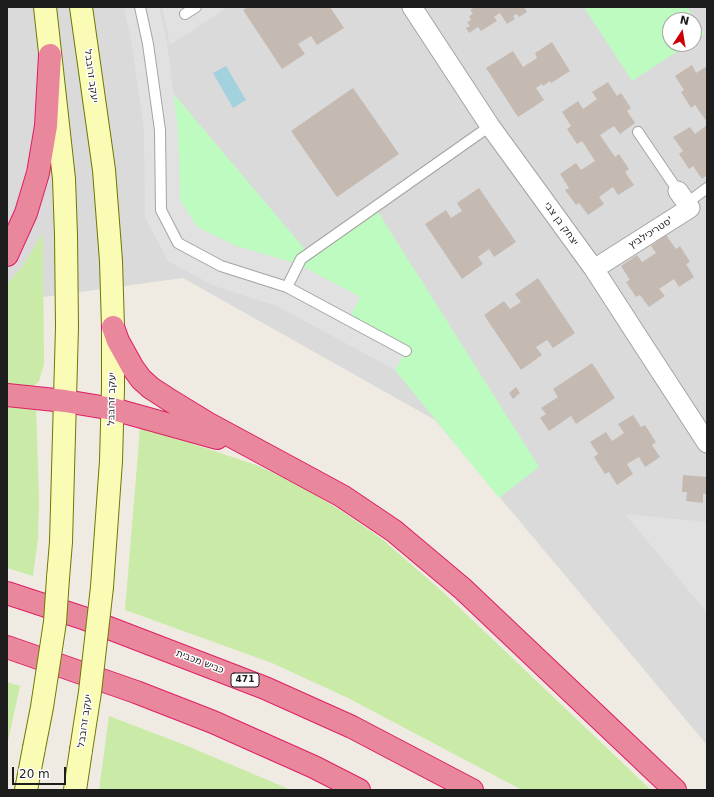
<!DOCTYPE html>
<meta charset="utf-8">
<style>
body{margin:0}
#map{position:relative;width:714px;height:797px;overflow:hidden;background:#efebe3;font-family:"DejaVu Sans",sans-serif}
canvas{display:block}
.frame{position:absolute;inset:0;border:8px solid #1d1d1d;pointer-events:none}
.north{position:absolute;left:662px;top:12px;width:40px;height:40px;box-sizing:border-box;background:#fff;border:1px solid #a5a5a5;border-radius:50%;rotate:12deg;font-size:11px;font-weight:700;line-height:16px;text-align:center;color:#1d1d1d}
.north::after{content:'';display:block;margin:auto;width:14px;height:18px;background:#cb0005;clip-path:polygon(50% 0,100% 100%,50% 72%,0 100%)}
.scale{position:absolute;left:12px;top:767px;width:54px;height:18px;box-sizing:border-box;border:2px solid #1d1d1d;border-top:0;padding-left:5px;font-size:12px;line-height:14px;white-space:nowrap;color:#1d1d1d;-webkit-text-stroke:3px #fff;paint-order:stroke}
</style>
<div id="map">
<canvas width="714" height="797"></canvas>
<div class="frame"></div>
<div class="north">N</div>
<div class="scale">20 m</div>
</div>
<script>
const g = document.querySelector('canvas').getContext('2d');
g.lineJoin = 'round';
function paint(path, color) {
  g.fillStyle = color;
  g.fill(path, 'evenodd');
}
function poly(rows) {
  const path = new Path2D();
  for (const r of rows) {
    path.moveTo(r[0], r[1]);
    for (let i = 2; i < r.length; i += 2) path.lineTo(r[i], r[i + 1]);
  }
  return path;
}
function stroke(path, color, width, dash) {
  g.strokeStyle = color;
  g.lineWidth = width;
  g.lineCap = dash ? 'butt' : 'round';
  g.setLineDash(dash || []);
  g.stroke(path);
}
function write(font, color, halo, rows, align = 'center') {
  g.font = font + ' "DejaVu Sans",Heebo,sans-serif';
  g.lineWidth = 3;
  g.setLineDash([]);
  g.textBaseline = 'middle';
  g.strokeStyle = halo;
  g.fillStyle = color;
  for (const [text, x, y, turn = 0] of rows) {
    g.save();
    g.translate(x, y);
    g.rotate((+turn || 0) * Math.PI / 180);
    g.textAlign = isNaN(turn) ? turn : align;
    if (halo) g.strokeText(text, 0, 0);
    g.fillText(text, 0, 0);
    g.restore();
  }
}
paint(poly([
 [7,7,707,7,707,745,435,420,183,278,7,302],
 [670,20,694,20,694,44,670,44]
]), '#dbdada');
paint(poly([
 [43,233,44,364,39,381,33,387,7,386,7,284,22,267],
 [7,404,36,407,39,499,38,538,33,576,7,568],
 [140,428,190,443,256,465,297,484,340,510,382,539,445,594,651,790,522,790,348,698,272,663,125,610],
 [7,682,20,686,7,746],
 [109,716,185,745,291,790,99,790]
]), '#caeba7');
paint(poly([
 [584,7,687,7,705,34,694,41,694,20,670,20,670,44,689,44,632,81],
 [173,93,308,253,375,207,539,467,499,498,395,370,405,351,347,320,360,297,298,264,236,246,197,227,180,200,179,161]
]), '#befbc1');
paint(poly([
 [124,7,159,7,167,42,178,129,180,200,197,227,236,246,298,264,360,297,348,320,406,351,395,370,277,306,214,286,168,261,145,218,144,130,132,46],
 [162,7,228,7,170,45],
 [625,514,707,522,707,613]
]), '#e1e1e1');
paint(poly([
 [226,66,246,100,233,108,213,73]
]), '#a1d2de');
paint(poly([
 [248,7,330,7,344,28,317,45,311,36,298,44,305,54,282,69,243,10],
 [474,7,524,7,527,12,519,17,517,14,513,16,515,19,507,24,500,13,494,17,497,21,481,31,478,27,469,33,466,28,470,26,467,22,471,20,469,16,473,14,470,10],
 [552,42,570,71,551,83,550,81,543,86,542,84,536,88,544,100,518,117,486,68,513,51,523,67,537,58,535,53],
 [692,65,696,73,707,66,707,122,695,105,691,108,681,92,684,90,675,76],
 [608,82,617,96,621,93,631,108,627,111,635,123,620,134,614,126,600,135,615,157,619,154,629,169,625,172,634,185,618,195,613,187,599,197,604,204,588,215,579,203,576,205,565,190,569,188,560,174,576,163,581,170,595,161,582,141,577,144,567,129,571,126,562,112,578,101,583,109,597,99,592,92],
 [353,88,399,154,337,197,291,131],
 [707,125,707,175,702,179,693,166,689,169,679,154,683,151,673,137,690,127,695,134],
 [479,188,516,242,494,257,489,249,478,257,483,264,462,279,425,224,446,210,451,218,462,211,457,203],
 [666,235,676,249,680,246,690,262,686,264,694,277,679,287,674,279,659,289,665,296,649,307,640,295,636,297,626,282,630,280,621,266,637,255,642,262,656,253,651,246],
 [538,278,575,333,553,348,547,340,536,347,542,355,521,370,484,315,504,301,510,309,521,302,515,294],
 [592,363,615,398,576,424,571,416,549,431,540,418,546,414,541,408,558,397,553,389],
 [516,387,520,393,513,399,509,393],
 [633,415,641,427,645,425,656,442,652,445,660,457,645,467,639,457,627,464,633,474,617,485,609,472,605,474,594,457,598,454,590,442,606,432,612,441,624,433,618,424],
 [683,475,707,477,707,494,703,494,703,503,686,501,687,492,682,492]
]), '#c4bab2');
const lane = poly([
 [140,7,148,44,160,130,161,210,178,243,221,266,287,287,406,351],
 [185,14,196,7],
 [638,132,678,191],
 [687,203,707,188],
 [287,287,301,259,490,126]
]);
const street = poly([
 [412,7,490,126,594,269,638,337,707,443],
 [594,269,690,208,678,191]
]);
const secondary = poly([
 [45,7,64,179,66,235,67,327,61,542,58,578],
 [81,7,104,170,111,261,113,327,113,388,111,461,102,587],
 [26,790,34,748],
 [75,790,81,750]
]);
const highway = poly([
 [7,255,26,213,38,173,46,126,50,55],
 [113,327,118,341,133,368,141,379,151,388,171,401,207,423,342,496,394,531,463,589,675,790],
 [7,395,65,401,113,409,217,438],
 [7,593,83,618,265,688,352,727,472,790],
 [7,647,136,692,213,722,314,767,359,790]
]);
stroke(lane, '#a4a4a4', 12);
stroke(street, '#a4a4a4', 21);
stroke(secondary, '#6e7801', 24);
stroke(highway, '#df1e65', 24);
stroke(lane, '#fff', 10);
stroke(street, '#fff', 19);
stroke(secondary, '#fafbb4', 22);
stroke(highway, '#e9879c', 22);
const secondaryBridge = poly([
 [34,748,42,707,55,622,58,578],
 [81,750,90,692,102,587]
]);
stroke(secondaryBridge, '#6e7801', 24, []);
stroke(secondaryBridge, '#fafbb4', 22);
for (const [x, y, w] of [
 [245,680,28]
]) {
  const box = new Path2D();
  box.roundRect(x - w / 2, y - 7, w, 14, 3);
  g.fillStyle = '#fff';
  g.fill(box);
  stroke(box, '#1d1d1d', 1);
}
write('bold 9px', '#1d1d1d', null, [
 ["471",245,680]
]);
write('10px', '#1d1d1d', '#fff', [
 ["יעקב זרובבל",91,76,82],
 ["יצחק בן צבי",561,224,54],
 ["סטריכילביץ'",651,233,-32],
 ["יעקב זרובבל",112,399,-89],
 ["כביש מכבית",200,662,21],
 ["יעקב זרובבל",85,721,-82]
]);
</script>
